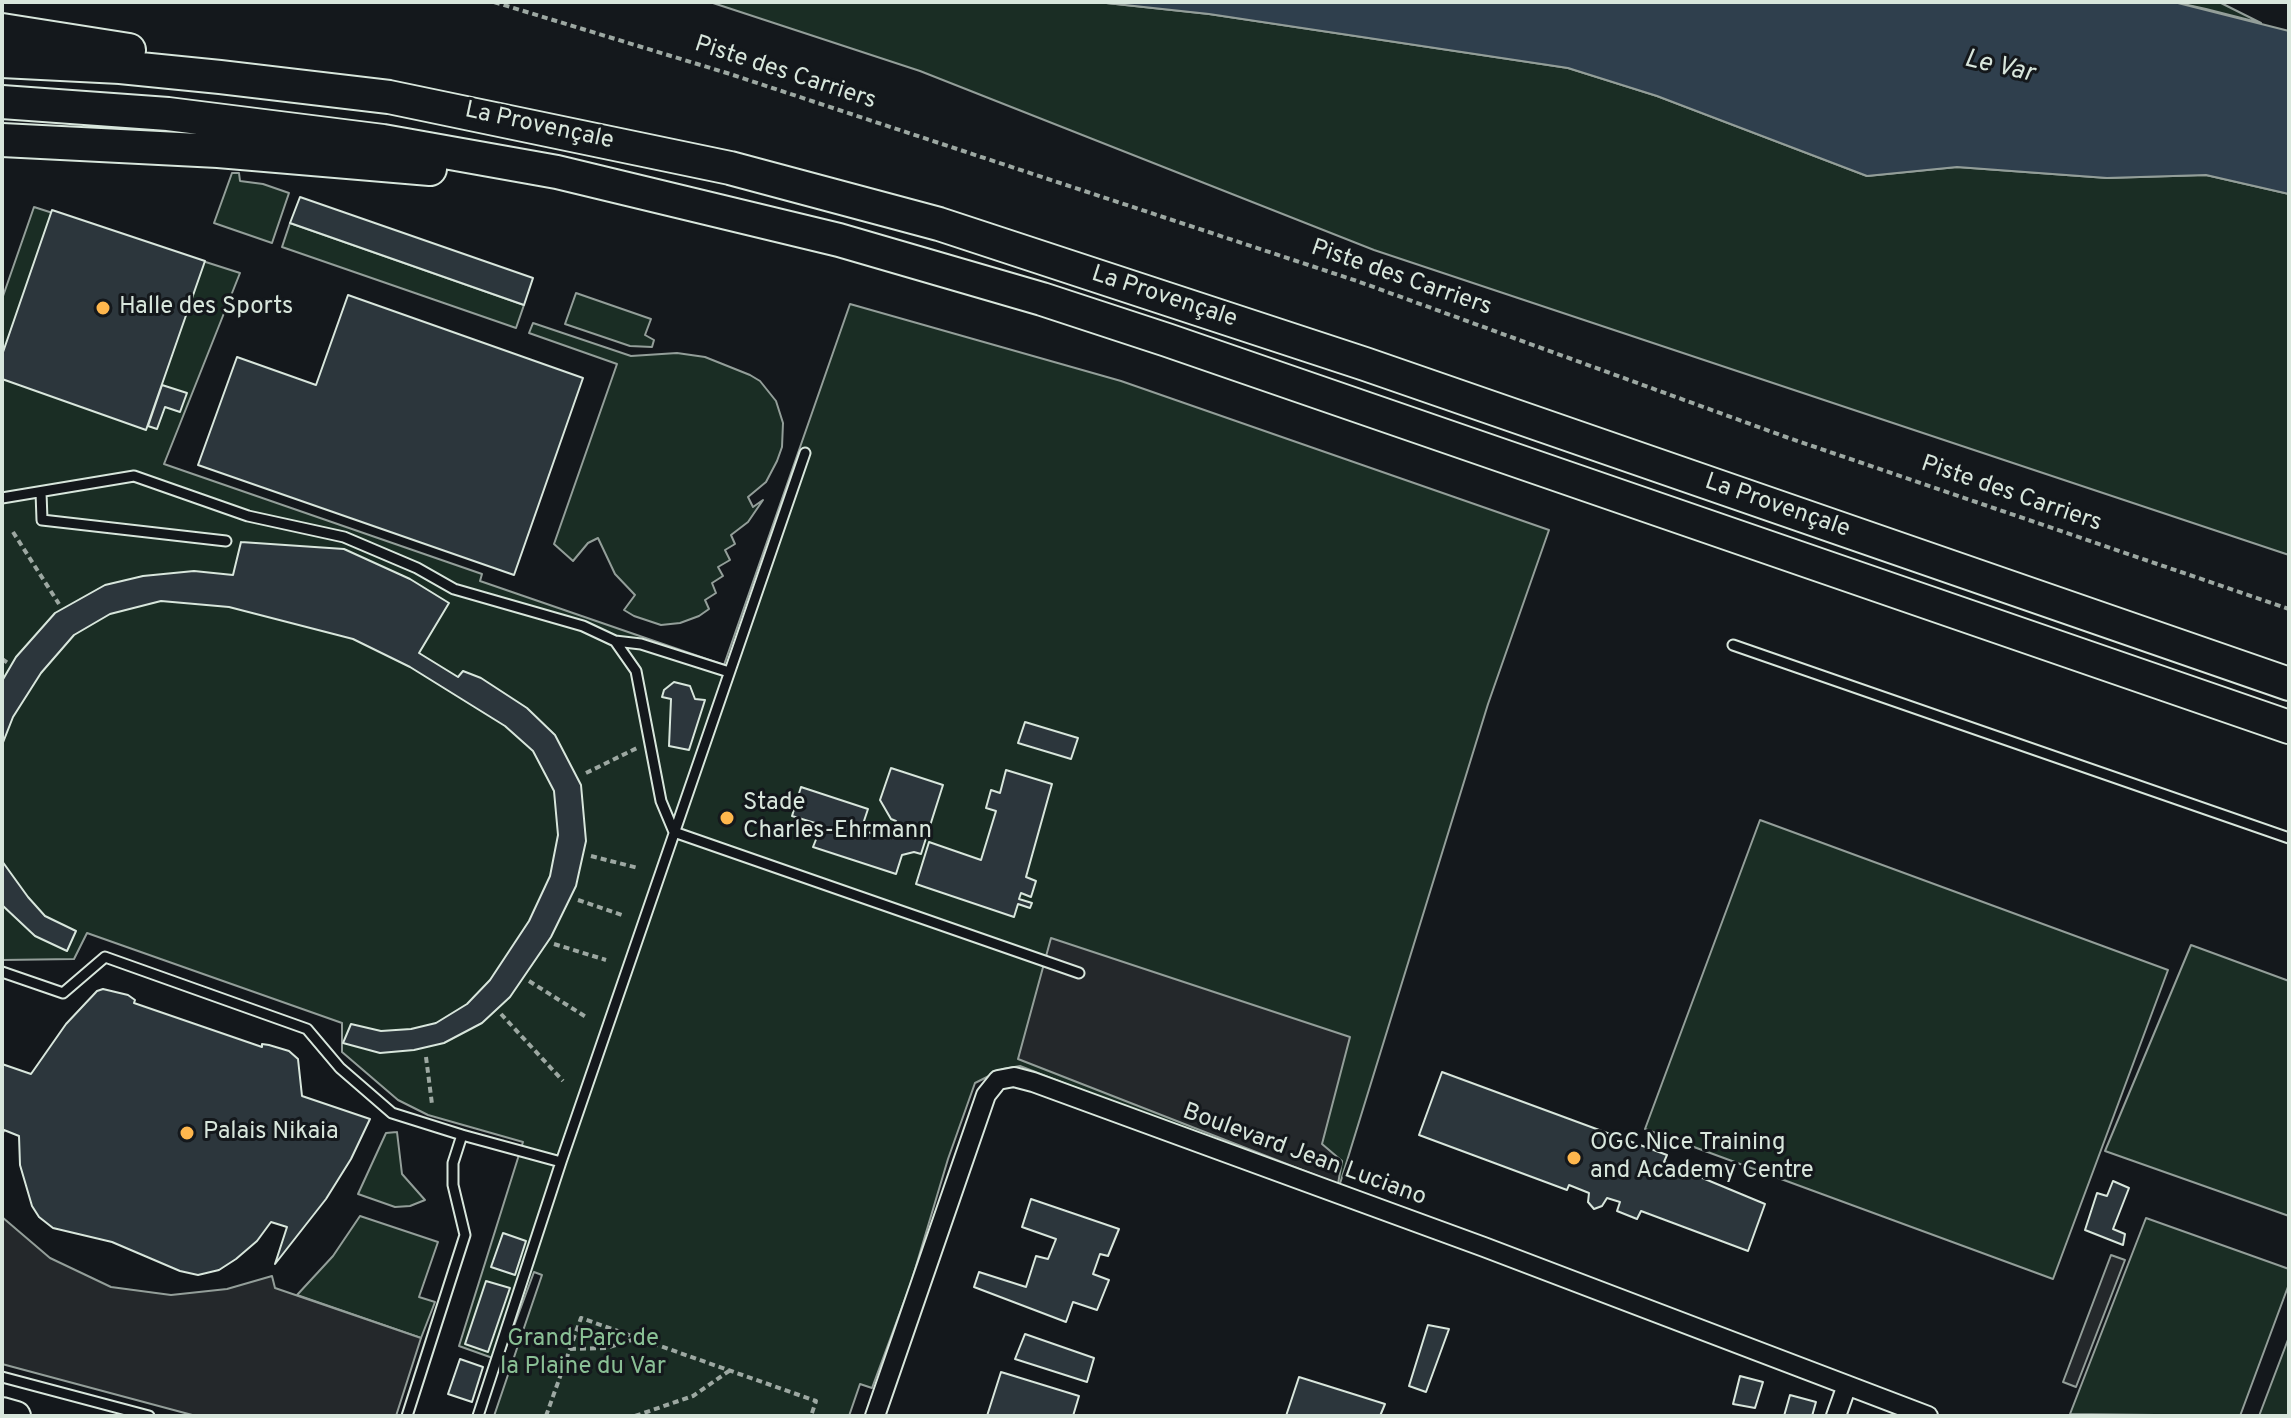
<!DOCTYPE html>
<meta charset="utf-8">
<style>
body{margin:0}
#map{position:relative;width:2291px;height:1418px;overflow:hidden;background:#14181c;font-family:Overpass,sans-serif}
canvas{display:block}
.frame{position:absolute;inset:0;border:4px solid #d8e6dc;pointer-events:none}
</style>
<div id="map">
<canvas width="2291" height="1418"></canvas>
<div class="frame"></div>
</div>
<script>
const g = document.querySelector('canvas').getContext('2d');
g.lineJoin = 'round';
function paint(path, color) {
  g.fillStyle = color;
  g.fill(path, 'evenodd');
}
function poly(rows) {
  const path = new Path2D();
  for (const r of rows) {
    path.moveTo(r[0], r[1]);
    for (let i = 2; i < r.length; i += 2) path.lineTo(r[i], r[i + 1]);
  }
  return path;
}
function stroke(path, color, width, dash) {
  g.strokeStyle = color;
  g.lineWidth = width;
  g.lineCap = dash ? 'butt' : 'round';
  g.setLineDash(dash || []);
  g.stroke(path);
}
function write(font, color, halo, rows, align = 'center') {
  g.font = font + ' Overpass,sans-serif';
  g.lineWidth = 6;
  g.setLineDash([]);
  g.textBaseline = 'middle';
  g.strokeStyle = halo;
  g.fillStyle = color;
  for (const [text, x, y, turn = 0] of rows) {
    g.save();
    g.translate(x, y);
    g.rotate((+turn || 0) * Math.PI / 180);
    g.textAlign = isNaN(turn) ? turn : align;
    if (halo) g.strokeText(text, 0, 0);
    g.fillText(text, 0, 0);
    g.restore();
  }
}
const green = poly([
 [710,2,1097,2,1209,14,1568,68,1657,96,1867,176,1957,167,2107,178,2206,175,2289,194,2289,555,1374,250,920,71,710,2],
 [2174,2,2219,2,2261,23,2206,9,2174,2],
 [232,173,239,173,240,181,263,184,289,193,272,243,214,223,232,173],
 [34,207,240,273,164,464,482,574,480,581,724,665,850,304,1121,381,1549,530,1488,704,1338,1190,1020,1066,1003,1069,975,1083,948,1159,911,1283,872,1388,860,1384,849,1416,494,1416,542,1275,534,1272,501,1361,459,1346,523,1142,428,1115,398,1100,342,1052,342,1023,87,933,74,959,2,960,2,299,34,207],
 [290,223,524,305,516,328,282,247,290,223],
 [576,293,651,319,645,335,654,340,652,347,630,346,565,324,576,293],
 [533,323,631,356,677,353,705,357,750,375,760,381,776,401,783,423,782,447,777,461,766,482,748,497,753,507,763,500,748,522,731,535,735,544,725,550,730,560,718,567,723,576,712,583,716,593,705,600,709,609,699,616,680,623,661,625,634,616,624,610,635,595,615,574,598,538,588,543,573,561,554,544,617,364,529,333,533,323],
 [1760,820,2168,970,2053,1279,1645,1129,1760,820],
 [2191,945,2289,981,2289,1216,2105,1151,2191,945],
 [397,1132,402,1174,425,1200,410,1206,395,1207,358,1194,386,1133,397,1132],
 [360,1216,438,1242,419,1297,435,1302,421,1338,297,1295,333,1256,360,1216],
 [2146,1218,2289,1269,2289,1284,2240,1416,2070,1414,2146,1218],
 [2289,1337,2289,1416,2259,1416,2289,1337]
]);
paint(green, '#1a2d24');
stroke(green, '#939e99', 2);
const parking = poly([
 [1051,938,1350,1037,1322,1144,1342,1161,1338,1184,1018,1059,1051,938],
 [2,1217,50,1258,111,1287,171,1295,227,1289,272,1276,275,1288,421,1338,396,1416,196,1416,2,1364,2,1217],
 [2111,1255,2125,1260,2076,1387,2063,1382,2111,1255]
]);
paint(parking, '#24282b');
stroke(parking, '#939e99', 2);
const water = poly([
 [1097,2,2174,2,2289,31,2289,194,2206,175,2107,178,1957,167,1867,176,1657,96,1568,68,1209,14,1097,2]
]);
paint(water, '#2f3f4d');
stroke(water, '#939e99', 2);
const building = poly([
 [300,197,533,278,524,305,290,223,300,197],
 [52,210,205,261,146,430,2,379,2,355,52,210],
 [348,295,583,378,514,575,198,465,237,357,316,385,348,295],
 [162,385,187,393,180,412,165,407,157,429,148,426,162,385],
 [241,542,344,549,410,579,449,603,419,653,458,677,463,671,481,678,527,708,555,735,581,785,586,841,576,886,551,937,510,997,482,1023,444,1043,414,1050,380,1053,343,1043,351,1024,381,1031,411,1029,436,1023,467,1004,490,980,529,921,550,876,558,835,554,791,533,751,505,726,410,667,353,639,229,607,161,601,110,614,74,635,41,673,13,717,2,745,2,681,16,657,55,613,105,585,143,576,194,571,233,575,241,542],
 [674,682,690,686,695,699,705,700,689,750,669,746,671,699,662,697,664,690,674,682],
 [1025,722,1078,738,1071,759,1018,743,1025,722],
 [891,768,943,785,921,854,914,852,902,855,896,874,813,847,819,832,815,823,792,816,801,787,868,809,861,830,890,839,896,821,891,819,880,800,891,768],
 [1006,770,1052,784,1026,877,1036,881,1031,897,1021,893,1019,899,1032,903,1030,908,1018,904,1014,917,916,884,929,842,981,860,996,811,986,808,991,790,1000,793,1006,770],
 [2,861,28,897,45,916,76,931,67,951,35,936,2,905,2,861],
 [103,989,128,995,135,1000,134,1003,262,1047,262,1044,269,1045,289,1051,298,1059,302,1096,370,1119,351,1159,326,1199,275,1264,287,1227,271,1222,257,1241,236,1259,219,1270,198,1275,180,1271,112,1242,53,1228,39,1217,32,1206,20,1165,19,1136,4,1130,2,1136,2,1064,31,1074,66,1024,97,991,103,989],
 [1442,1072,1667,1155,1664,1162,1765,1204,1748,1251,1641,1211,1637,1219,1617,1211,1620,1202,1607,1198,1602,1206,1594,1209,1588,1202,1589,1193,1569,1185,1567,1190,1419,1135,1442,1072],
 [2113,1181,2129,1188,2113,1229,2125,1234,2123,1245,2085,1230,2097,1193,2107,1196,2113,1181],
 [1031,1199,1119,1229,1108,1256,1100,1254,1093,1274,1109,1280,1097,1310,1073,1302,1066,1322,974,1287,979,1272,1026,1287,1036,1256,1048,1259,1056,1239,1022,1227,1031,1199],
 [503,1233,526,1241,515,1275,491,1267,503,1233],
 [486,1281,510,1288,488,1352,465,1344,486,1281],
 [1428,1325,1449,1329,1426,1392,1409,1386,1428,1325],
 [1025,1334,1094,1358,1087,1382,1015,1359,1025,1334],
 [460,1359,483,1367,472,1402,448,1394,460,1359],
 [1001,1372,1079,1396,1073,1416,987,1416,1001,1372],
 [1740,1376,1763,1382,1755,1408,1733,1404,1740,1376],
 [1299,1377,1385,1404,1380,1416,1286,1416,1299,1377],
 [1790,1395,1816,1402,1812,1416,1784,1416,1790,1395]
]);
paint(building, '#2c363c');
stroke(building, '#d8e6dc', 2);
const service = poly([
 [41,492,42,520,226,541],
 [2,498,134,476,248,516,344,537,417,568,454,589,583,626,615,641,636,671,661,801,674,832,1079,973],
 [615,641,641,644,729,672],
 [1733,645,2289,838],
 [2,972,63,993,105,957,307,1029,340,1068,392,1113,462,1135,453,1163,453,1185,465,1235,407,1416],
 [462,1135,561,1162,478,1416],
 [561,1162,805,453],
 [2,1377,149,1416]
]);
const minor = poly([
 [875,1416,986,1095,998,1080,1014,1077,1033,1082,1484,1247,1928,1416],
 [1836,1416,1847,1385]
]);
const primary = poly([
 [2,1412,16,1416]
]);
const motorway = poly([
 [2,30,129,50],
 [2,61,120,67,220,77,389,97,730,168,939,224,1365,364,2289,684],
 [2,102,168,114,383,141,557,172,839,240,1042,299,1167,340,2289,727],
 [2,140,218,151,430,169]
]);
stroke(service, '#d8e6dc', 13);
stroke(minor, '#d8e6dc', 22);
stroke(primary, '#d8e6dc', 32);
stroke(motorway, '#d8e6dc', 36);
stroke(poly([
 [494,2,730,74,1357,281,1786,437,2289,609],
 [13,532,59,604],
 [2,659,8,663],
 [586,773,637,748],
 [591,856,638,868],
 [578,900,622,915],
 [554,944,606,960],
 [529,981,586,1017],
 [501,1014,563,1081],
 [426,1057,432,1104],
 [570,1349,606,1348,635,1339],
 [546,1416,581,1318,816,1401,811,1416],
 [635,1416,693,1396,729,1371]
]), '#9da8a2', 4, [6, 4]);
stroke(service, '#14181c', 9);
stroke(minor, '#14181c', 18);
stroke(primary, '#14181c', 28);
stroke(motorway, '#14181c', 32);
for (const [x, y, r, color] of [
 [103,308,8,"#ffb74d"],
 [727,818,8,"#ffb74d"],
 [187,1133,8,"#ffb74d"],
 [1574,1158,8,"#ffb74d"]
]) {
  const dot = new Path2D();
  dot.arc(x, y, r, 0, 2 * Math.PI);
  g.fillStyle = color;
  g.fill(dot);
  stroke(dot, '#14181c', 3);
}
write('24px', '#d8e6dc', '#14181c', [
 ["Piste des Carriers",785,74,18],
 ["La Provençale",539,127,12],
 ["Piste des Carriers",1401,279,19],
 ["La Provençale",1164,298,18],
 ["Piste des Carriers",2011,495,19],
 ["La Provençale",1777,507,19],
 ["Boulevard Jean Luciano",1304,1156,20]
]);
write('24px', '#d8e6dc', '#14181c', [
 ["Halle des Sports",119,308],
 ["Stade",743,804],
 ["Charles-Ehrmann",743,832],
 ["Palais Nikaia",203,1133],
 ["OGC Nice Training",1590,1144],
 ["and Academy Centre",1590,1172]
], 'left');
write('24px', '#8ac095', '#14181c', [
 ["Grand Parc de",583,1340],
 ["la Plaine du Var",583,1368]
]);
write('italic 26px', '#d8e6dc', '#14181c', [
 ["Le Var",1999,68,13]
]);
</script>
